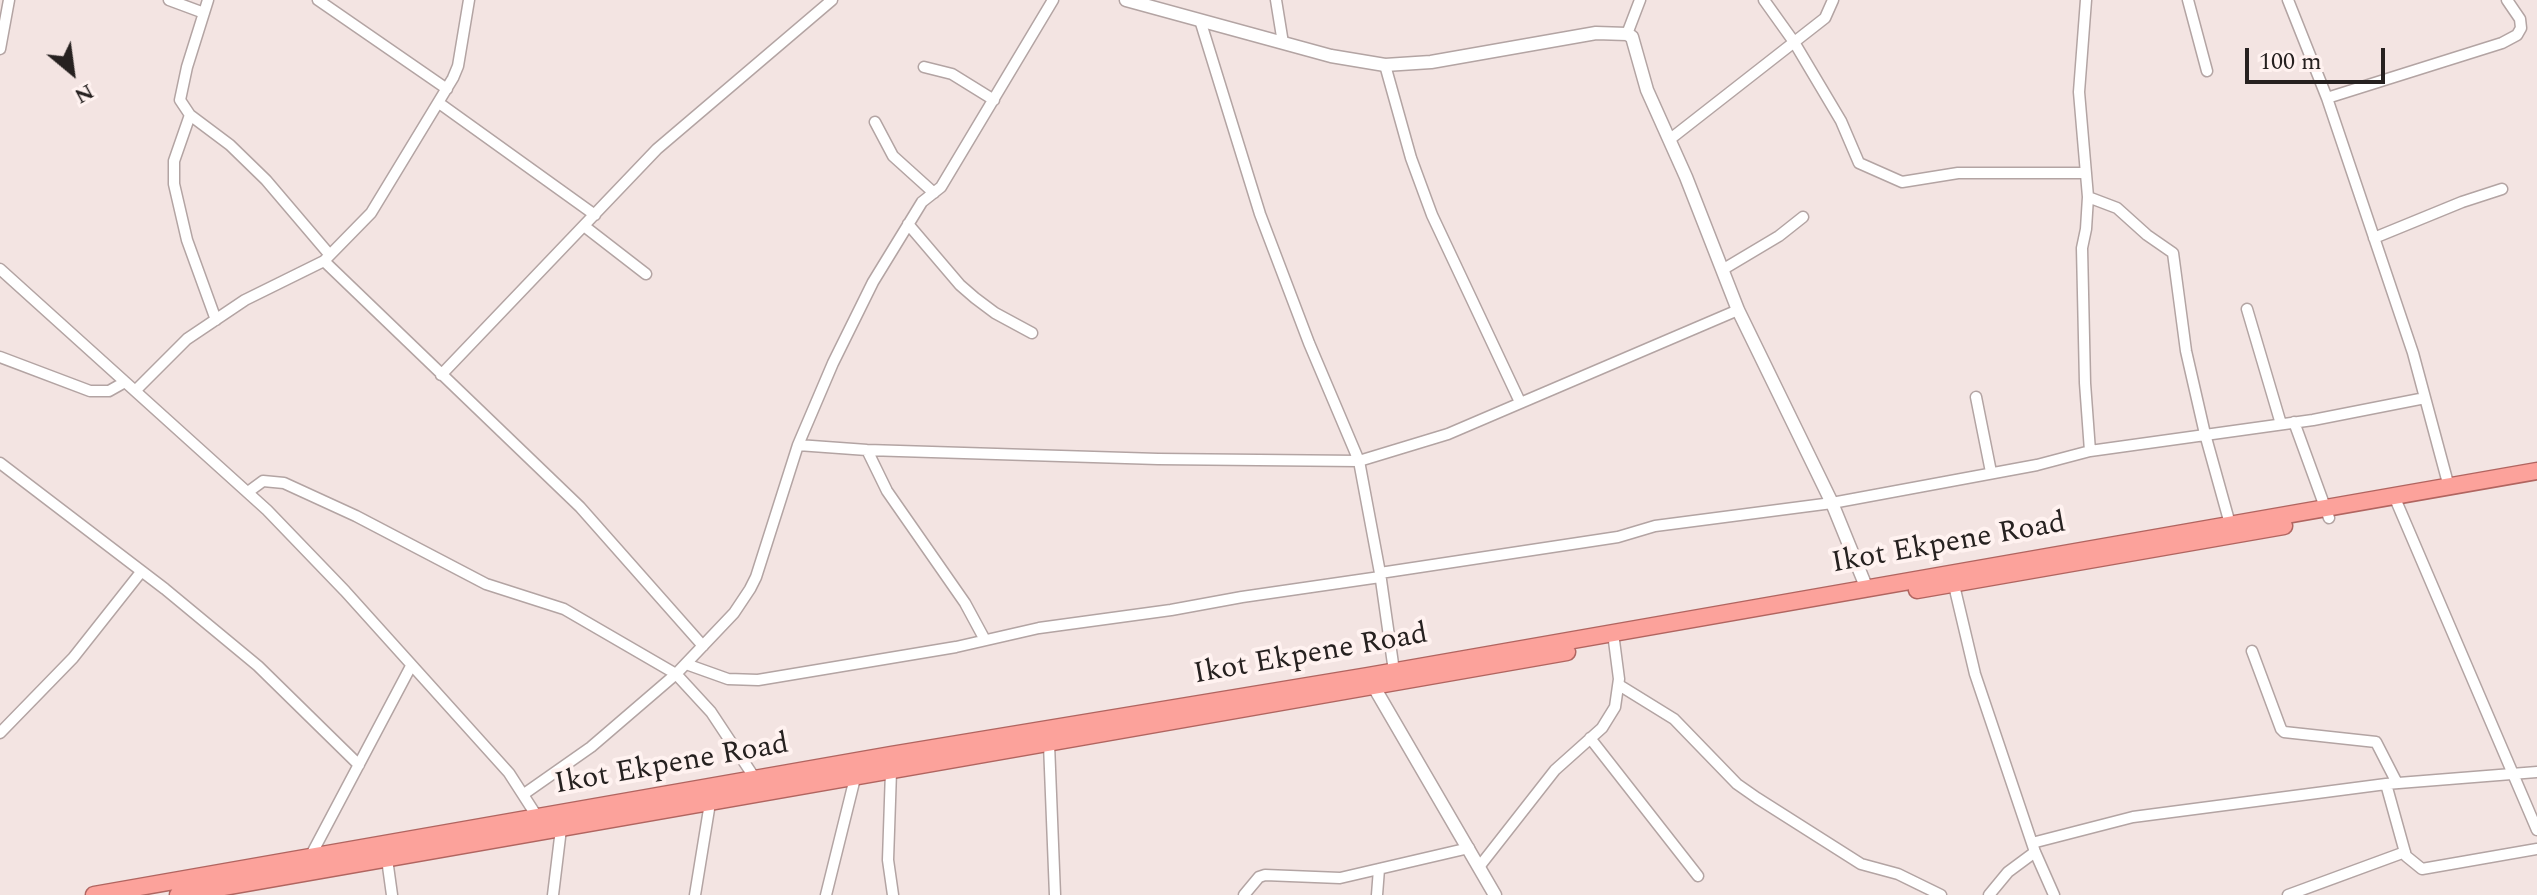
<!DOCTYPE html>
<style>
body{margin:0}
#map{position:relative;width:2537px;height:895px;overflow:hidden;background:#f3e4e2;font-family:Spectral,serif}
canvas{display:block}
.north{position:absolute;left:32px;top:32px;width:80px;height:80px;-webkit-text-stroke:6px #fff2f0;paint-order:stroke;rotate:151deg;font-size:22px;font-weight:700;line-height:32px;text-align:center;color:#262120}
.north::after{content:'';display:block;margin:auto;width:28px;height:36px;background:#262120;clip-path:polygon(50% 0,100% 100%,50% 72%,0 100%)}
.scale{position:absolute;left:2245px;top:48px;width:140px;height:36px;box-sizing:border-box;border:4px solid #262120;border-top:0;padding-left:10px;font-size:24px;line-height:28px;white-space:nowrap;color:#262120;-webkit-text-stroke:6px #fff2f0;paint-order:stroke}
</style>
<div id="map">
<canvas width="2537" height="895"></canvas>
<div class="north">N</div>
<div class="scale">100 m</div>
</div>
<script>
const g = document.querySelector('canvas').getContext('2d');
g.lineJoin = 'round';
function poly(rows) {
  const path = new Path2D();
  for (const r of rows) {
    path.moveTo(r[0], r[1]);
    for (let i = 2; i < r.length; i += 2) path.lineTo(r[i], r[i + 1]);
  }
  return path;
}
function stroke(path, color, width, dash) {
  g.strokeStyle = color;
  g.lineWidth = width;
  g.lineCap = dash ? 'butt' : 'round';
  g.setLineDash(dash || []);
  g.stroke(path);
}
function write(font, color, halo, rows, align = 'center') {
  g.font = font + ' Spectral,serif';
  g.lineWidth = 8;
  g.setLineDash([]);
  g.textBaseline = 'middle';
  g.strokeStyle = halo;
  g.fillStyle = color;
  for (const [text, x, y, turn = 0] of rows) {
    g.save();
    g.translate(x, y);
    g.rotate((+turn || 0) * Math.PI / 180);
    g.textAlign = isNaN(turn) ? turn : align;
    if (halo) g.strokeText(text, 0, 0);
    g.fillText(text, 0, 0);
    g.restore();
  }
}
const minor = poly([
 [169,0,204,13],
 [208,0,187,67,180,100,190,115,230,145,266,180,329,254],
 [318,0,447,89],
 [1276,0,1283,43],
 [1764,0,1794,42,1841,121,1859,163,1902,182,1958,173,2086,173],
 [2086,0,2079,92,2088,197,2086,229,2082,248,2085,383,2090,451],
 [2188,0,2207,71],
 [2288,0,2327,98,2413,353,2449,487],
 [1200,20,1260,214,1309,343,1359,461,1380,573,1394,671],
 [1627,34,1640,0],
 [0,49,9,0],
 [1385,65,1411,158,1432,215,1520,402],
 [924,67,952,74,994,100],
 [2327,98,2502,43,2517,35,2521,28,2520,19,2507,0],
 [439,103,595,215],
 [190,115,174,161,174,184,187,240,216,320],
 [875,122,893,156,934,193],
 [1669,140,1825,18,1833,0],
 [2088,197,2117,208,2147,235,2173,253,2186,351,2205,434,2230,524],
 [908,224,960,285,975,298,995,313,1032,333],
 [584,226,646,274],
 [2374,238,2462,202,2502,189],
 [324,261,580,507,703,646],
 [0,269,267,510,345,591,509,773,538,818],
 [1722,270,1779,236,1803,217],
 [2247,309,2281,424],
 [0,357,90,391,109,391,125,382],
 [441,375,657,149,832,0],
 [135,391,187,339,245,300,324,261,371,213,453,78,458,66,469,0],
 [1976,397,1991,472],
 [2294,422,2329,518],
 [798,445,867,450,1158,459,1359,461,1448,434,1738,310],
 [867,450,887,491,965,603,985,640],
 [0,463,165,589,258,666,359,765],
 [248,492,263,481,284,483,356,516,486,584,564,609,676,674,711,712,756,780],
 [2394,496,2537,830],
 [1380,573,1618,537,1655,526,1832,503,2037,465,2090,451,2313,420,2425,398],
 [1953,581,1975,674,2035,852,2054,895],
 [2252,651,2281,729,2284,732,2376,742,2397,783],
 [686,664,728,679,758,680,956,647,1039,628,1171,610,1242,597,1380,577],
 [1619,685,1674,719,1737,784,1757,798,1861,864,1898,874,1941,895],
 [0,733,73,658,141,572],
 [1590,738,1698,876],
 [1049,744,1055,895],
 [891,771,888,860,893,895],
 [2386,784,2406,856,2422,869,2537,849],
 [524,794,591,747,676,674,734,613,750,589,756,577,798,445,833,363,873,282,922,202,941,187,1053,0],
 [2032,843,2133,817,2386,784,2537,772],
 [310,857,411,666],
 [387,859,392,895],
 [1479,867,1555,770,1602,728,1615,707,1619,679,1613,633],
 [553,895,561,829],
 [695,895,710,803],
 [826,895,855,778],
 [1244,895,1259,877,1265,875,1340,878,1469,848],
 [1377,895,1379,869],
 [1989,895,2008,872,2035,852],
 [2288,895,2405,852]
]);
const tertiary = poly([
 [1126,0,1331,56,1385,65,1431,62,1596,33,1627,34,1632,37,1647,90,1686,177,1738,310,1832,503,1867,589],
 [1374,687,1495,895]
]);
const trunk = poly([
 [1917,590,2284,526],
 [94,895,891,755,1368,676,2537,471],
 [178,895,1567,652]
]);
stroke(minor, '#b3a4a3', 13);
stroke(tertiary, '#b3a4a3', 15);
stroke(trunk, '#b16560', 19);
stroke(minor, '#fff', 10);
stroke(tertiary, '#fff', 12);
stroke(trunk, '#fca29b', 16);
write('30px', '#262120', '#fff2f0', [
 ["Ikot Ekpene Road",1949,545,-10],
 ["Ikot Ekpene Road",1311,656,-10],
 ["Ikot Ekpene Road",672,766,-10]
]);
</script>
